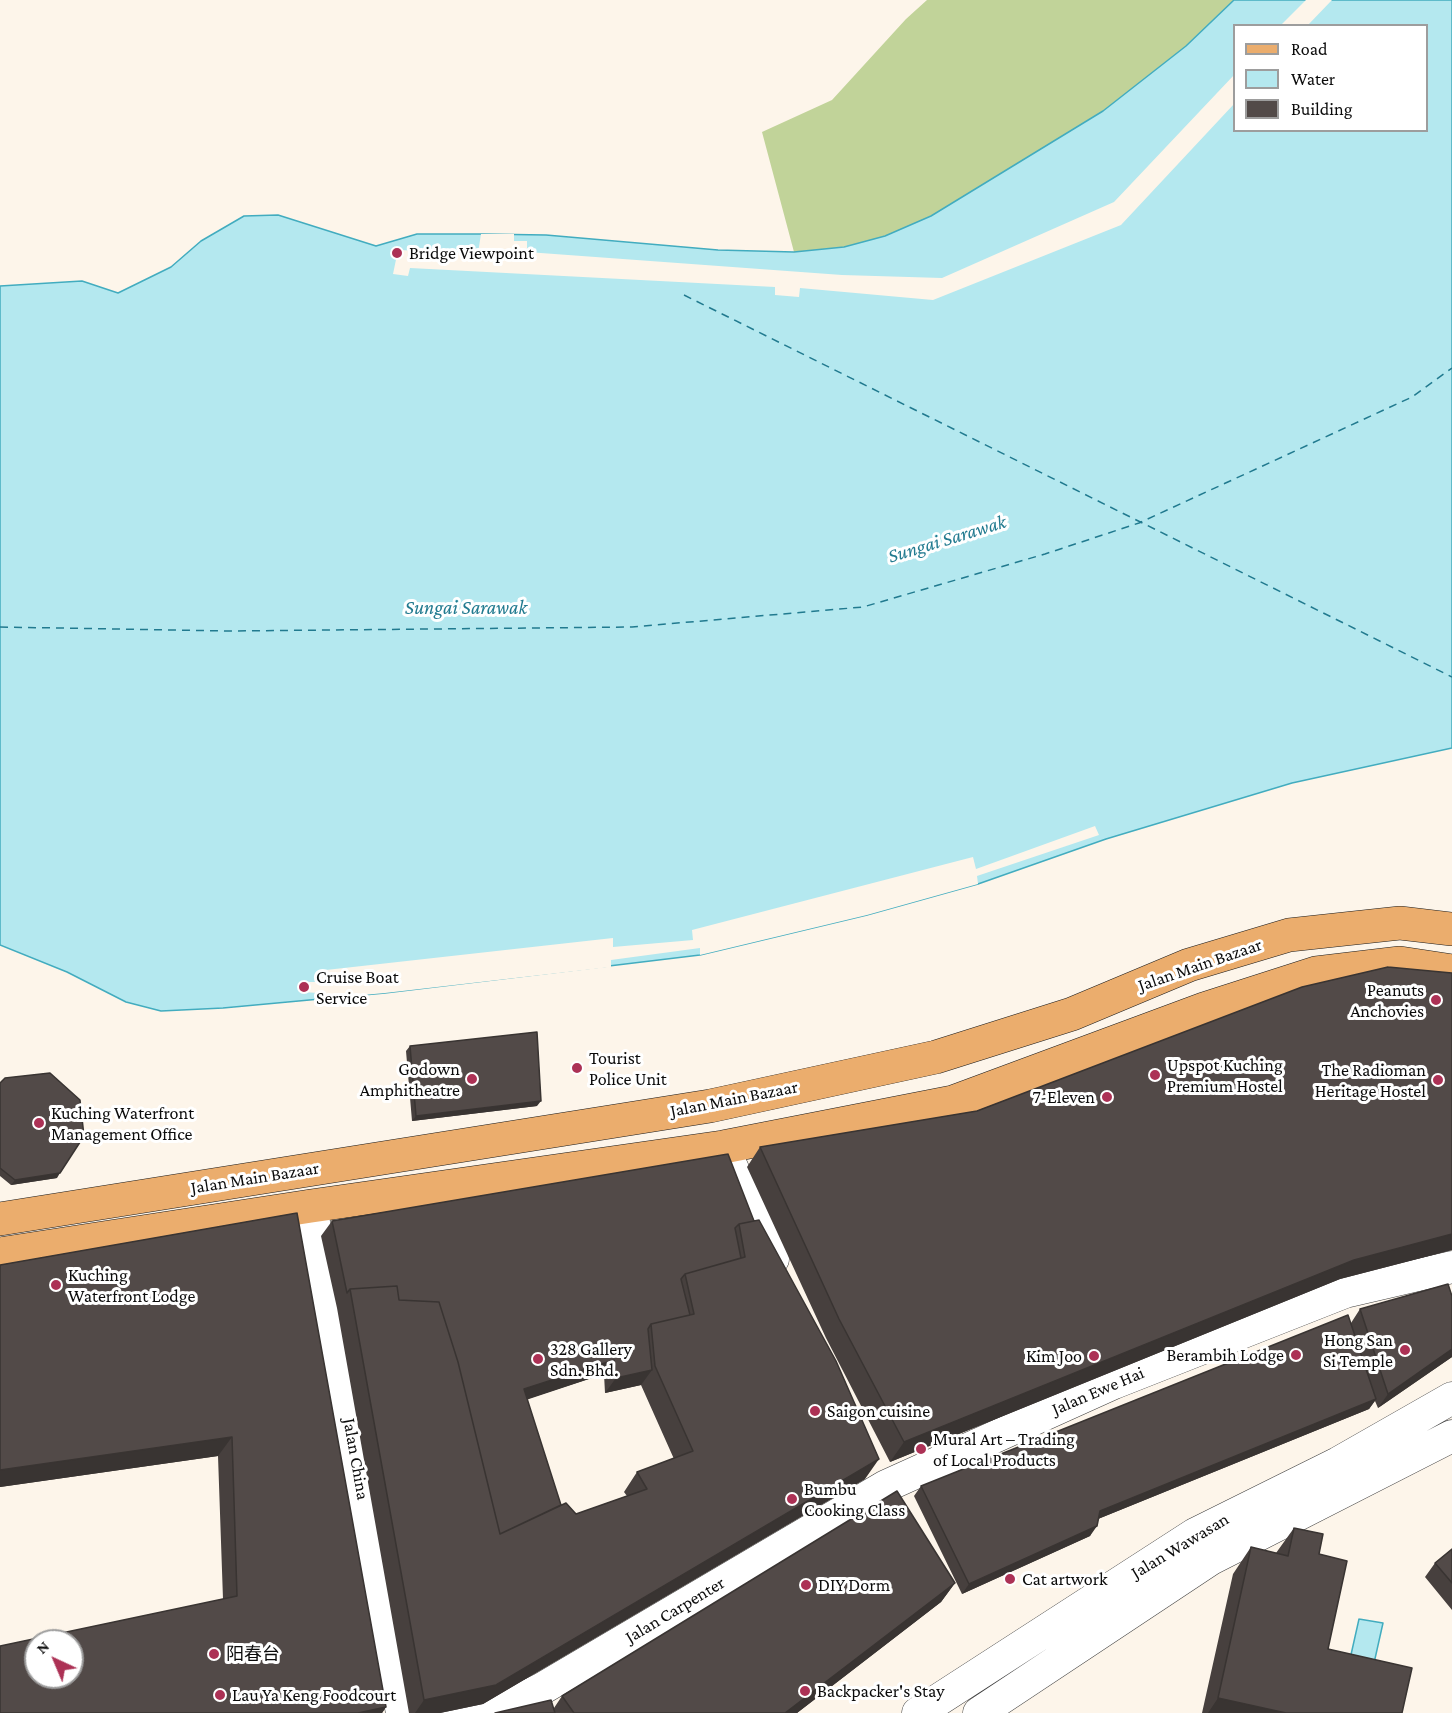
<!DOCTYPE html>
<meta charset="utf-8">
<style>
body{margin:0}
#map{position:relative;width:1452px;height:1713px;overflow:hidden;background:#fdf5ea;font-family:"Crimson Pro",serif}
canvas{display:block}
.legend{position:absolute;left:1233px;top:24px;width:195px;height:108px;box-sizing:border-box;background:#fff;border:2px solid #9d9d9d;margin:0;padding:8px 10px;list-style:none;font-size:18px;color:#0b0b0b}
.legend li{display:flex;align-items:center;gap:12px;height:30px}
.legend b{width:30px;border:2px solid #9d9d9d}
.north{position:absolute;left:24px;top:1629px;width:60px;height:60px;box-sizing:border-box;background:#fff;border:2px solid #9d9d9d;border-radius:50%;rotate:316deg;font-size:16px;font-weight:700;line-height:24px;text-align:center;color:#0b0b0b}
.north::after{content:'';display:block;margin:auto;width:21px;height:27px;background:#ac3155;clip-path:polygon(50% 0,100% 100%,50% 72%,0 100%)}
</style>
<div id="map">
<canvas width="1452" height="1713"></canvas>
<ul class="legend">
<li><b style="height:8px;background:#ebad6d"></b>Road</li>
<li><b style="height:16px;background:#b4e8ef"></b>Water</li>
<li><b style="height:16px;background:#524a48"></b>Building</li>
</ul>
<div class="north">N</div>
</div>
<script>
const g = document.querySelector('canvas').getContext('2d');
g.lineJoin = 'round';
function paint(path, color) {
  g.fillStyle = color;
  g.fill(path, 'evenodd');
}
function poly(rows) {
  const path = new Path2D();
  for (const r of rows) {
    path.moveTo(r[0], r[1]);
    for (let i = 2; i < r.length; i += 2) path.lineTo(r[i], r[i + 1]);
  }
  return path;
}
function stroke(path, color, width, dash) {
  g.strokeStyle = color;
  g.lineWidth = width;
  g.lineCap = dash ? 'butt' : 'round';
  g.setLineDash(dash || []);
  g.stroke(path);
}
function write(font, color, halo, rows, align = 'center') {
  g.font = font + ' "Crimson Pro","Noto Sans SC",serif';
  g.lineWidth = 6;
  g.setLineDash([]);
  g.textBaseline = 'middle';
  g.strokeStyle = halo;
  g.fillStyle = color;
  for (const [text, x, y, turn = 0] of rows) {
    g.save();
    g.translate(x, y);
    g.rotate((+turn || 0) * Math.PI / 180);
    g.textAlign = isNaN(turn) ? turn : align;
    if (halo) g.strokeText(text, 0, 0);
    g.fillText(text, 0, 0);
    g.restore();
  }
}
paint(poly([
 [927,0,1234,0,1186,46,1103,111,931,216,885,236,844,247,794,252,762,132,832,100,906,19]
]), '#c1d399');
const water = poly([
 [1234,0,1452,0,1452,748,1292,783,1106,839,978,884,867,915,700,955,385,993,223,1008,161,1011,126,1002,67,972,0,945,0,286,82,281,118,293,171,267,201,241,244,216,278,215,376,246,417,234,481,234,546,235,718,250,794,252,844,247,885,236,931,216,1103,111,1186,46,1234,0],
 [1234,26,1426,26,1426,130,1234,130,1234,26],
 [1359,1619,1383,1623,1370,1681,1346,1677,1359,1619]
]);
paint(water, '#b4e8ef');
stroke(water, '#42acbf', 1.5);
paint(poly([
 [1306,0,1332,0,1308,25,1281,25],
 [1234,75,1234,104,1121,225,933,300,800,288,799,297,775,295,775,287,410,268,408,276,393,274,398,250,478,253,481,234,514,234,514,241,527,241,527,252,842,275,942,278,1114,202],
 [1095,826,1099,835,977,876,978,884,867,915,700,955,700,948,611,960,611,967,385,993,319,999,318,993,303,992,304,982,317,982,317,971,613,938,613,947,693,940,692,930,973,857,976,869]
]), '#fdf5ea');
stroke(poly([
 [684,295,1452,677],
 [0,627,230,631,632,627,863,607,1045,554,1139,523,1412,397,1452,368]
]), '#217a8f', 1.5, [8, 6]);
const minor = poly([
 [723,1147,773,1259],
 [311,1206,402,1713],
 [455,1713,529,1695,543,1688,886,1486,1114,1383,1345,1292,1452,1267],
 [918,1713,1195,1534,1338,1463,1452,1398],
 [979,1713,1211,1559,1452,1436]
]);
const major = poly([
 [0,1219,710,1106,936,1057,1072,1014,1189,965,1289,935,1400,923,1452,929],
 [0,1254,311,1206,723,1147,953,1102,1204,1009,1316,973,1400,963,1452,971]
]);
stroke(minor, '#3e3e3e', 33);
stroke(major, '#1c1c1c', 34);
stroke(minor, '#fff', 32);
stroke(major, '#ebad6d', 33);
paint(poly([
 [1452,973,1452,1250,1340,1279,890,1462,826,1338,747,1167,760,1147,977,1111],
 [410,1046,537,1106,412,1121,406,1051],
 [0,1083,57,1178,11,1185,0,1176],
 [297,1213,386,1707,382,1713,0,1713,223,1599,218,1456,0,1487,0,1265],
 [332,1221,754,1221,865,1479,483,1704,440,1713,409,1713,337,1308,321,1236],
 [604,1374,605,1393,641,1385,674,1459,637,1472,624,1492,627,1496,576,1514,561,1505,527,1399],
 [1452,1296,1452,1357,1378,1408,1375,1401,1369,1409,1098,1519,1090,1536,962,1594,914,1496,921,1486,1351,1323,1360,1309],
 [1294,1528,1319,1554,1328,1649,1402,1713,1202,1713,1233,1574,1251,1547,1276,1553],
 [1452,1549,1452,1610,1425,1577,1435,1563],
 [955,1583,941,1602,797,1713,495,1713,554,1708,562,1696]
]), '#47403e');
paint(poly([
 [541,1101,537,1106,412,1121,416,1116],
 [60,1173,57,1178,11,1185,15,1180],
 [1452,1234,1452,1250,1340,1279,890,1462,904,1442,1354,1260],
 [1452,1349,1452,1357,1378,1408,1388,1394],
 [614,1360,604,1374,514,1404,524,1389],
 [652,1370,641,1385,605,1393,616,1378],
 [1376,1399,1369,1409,1093,1521,1100,1511],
 [232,1437,218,1456,0,1487,0,1470],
 [879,1459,865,1479,483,1704,440,1713,415,1713,424,1700],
 [1097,1526,1090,1536,962,1594,969,1584],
 [955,1583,941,1602,797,1713,785,1713],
 [1218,1698,1286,1713,1208,1713],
 [386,1707,382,1713,358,1713]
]), '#393432');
const building = poly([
 [1388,967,1452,973,1452,1234,1354,1260,904,1442,839,1319,760,1147,977,1111,1302,987,1388,967],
 [537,1032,541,1101,416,1116,410,1046,537,1032],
 [50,1073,80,1100,84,1136,60,1173,15,1180,0,1168,0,1083,5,1078,50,1073],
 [728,1154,754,1221,739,1224,735,1228,741,1258,685,1274,681,1279,690,1315,651,1324,648,1329,652,1370,616,1378,614,1360,524,1389,561,1505,500,1534,458,1362,439,1302,399,1300,397,1286,350,1289,347,1293,332,1221,728,1154],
 [297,1213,386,1707,358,1713,0,1713,0,1646,237,1596,232,1437,0,1470,0,1265,297,1213],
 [36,1641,72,1641,72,1677,36,1677,36,1641],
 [759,1220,836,1361,879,1459,496,1685,424,1700,350,1289,397,1286,399,1300,439,1302,458,1362,500,1534,566,1503,576,1514,647,1489,637,1472,693,1451,655,1366,651,1324,694,1314,685,1274,745,1257,739,1224,759,1220],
 [1448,1284,1452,1296,1452,1349,1388,1394,1360,1309,1448,1284],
 [1348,1315,1376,1399,1100,1511,1097,1526,969,1584,921,1486,1348,1315],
 [897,1491,955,1583,785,1713,574,1713,562,1696,897,1491],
 [1294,1528,1323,1534,1319,1554,1347,1561,1328,1649,1412,1668,1402,1713,1286,1713,1218,1698,1251,1547,1288,1556,1294,1528],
 [1452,1549,1452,1583,1435,1563,1452,1549],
 [551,1700,555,1713,495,1713,551,1700]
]);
paint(building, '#524a48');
stroke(building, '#393432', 1.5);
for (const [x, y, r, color] of [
 [397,253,6,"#ac3155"],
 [304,987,6,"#ac3155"],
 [1436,1000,6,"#ac3155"],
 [577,1068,6,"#ac3155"],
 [1155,1075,6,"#ac3155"],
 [472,1079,6,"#ac3155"],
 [1438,1080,6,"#ac3155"],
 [1107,1097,6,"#ac3155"],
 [39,1123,6,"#ac3155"],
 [56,1285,6,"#ac3155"],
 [1405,1350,6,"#ac3155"],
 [1296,1355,6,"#ac3155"],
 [1094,1356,6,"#ac3155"],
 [538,1359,6,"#ac3155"],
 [815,1411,6,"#ac3155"],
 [921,1449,6,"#ac3155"],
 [792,1499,6,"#ac3155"],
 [1010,1579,6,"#ac3155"],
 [806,1585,6,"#ac3155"],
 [214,1654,6,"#ac3155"],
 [805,1691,6,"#ac3155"],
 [220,1695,6,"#ac3155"]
]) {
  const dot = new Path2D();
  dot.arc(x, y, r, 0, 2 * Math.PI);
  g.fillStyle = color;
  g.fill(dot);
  stroke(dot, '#fff', 2);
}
write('18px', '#0b0b0b', '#fff', [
 ["Bridge Viewpoint",409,253],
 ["Cruise Boat",316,977],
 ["Service",316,998],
 ["Peanuts",1424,990,"right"],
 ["Anchovies",1424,1011,"right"],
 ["Tourist",589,1058],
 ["Police Unit",589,1079],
 ["Upspot Kuching",1167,1065],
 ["Premium Hostel",1167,1086],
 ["Godown",460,1069,"right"],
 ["Amphitheatre",460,1090,"right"],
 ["The Radioman",1426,1070,"right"],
 ["Heritage Hostel",1426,1091,"right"],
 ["7-Eleven",1095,1097,"right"],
 ["Kuching Waterfront",51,1113],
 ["Management Office",51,1134],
 ["Kuching",68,1275],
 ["Waterfront Lodge",68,1296],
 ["Hong San",1393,1340,"right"],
 ["Si Temple",1393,1361,"right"],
 ["328 Gallery",550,1349],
 ["Sdn. Bhd.",550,1370],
 ["Berambih Lodge",1284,1355,"right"],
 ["Kim Joo",1082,1356,"right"],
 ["Saigon cuisine",827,1411],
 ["Mural Art – Trading",933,1439],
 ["of Local Products",933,1460],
 ["Bumbu",804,1489],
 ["Cooking Class",804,1510],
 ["Cat artwork",1022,1579],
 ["DIY Dorm",818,1585],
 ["阳春台",226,1654],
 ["Backpacker's Stay",817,1691],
 ["Lau Ya Keng Foodcourt",232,1695]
], 'left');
write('18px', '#0b0b0b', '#fff', [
 ["Jalan Main Bazaar",1200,965,-19],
 ["Jalan Main Bazaar",734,1099,-11],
 ["Jalan Main Bazaar",255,1178,-9],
 ["Jalan Ewe Hai",1098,1391,-23],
 ["Jalan China",356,1459,80],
 ["Jalan Wawasan",1180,1546,-31],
 ["Jalan Carpenter",675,1610,-31]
]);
write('italic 20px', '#217a8f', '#fff', [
 ["Sungai Sarawak",947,539,-17],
 ["Sungai Sarawak",466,608]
]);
</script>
